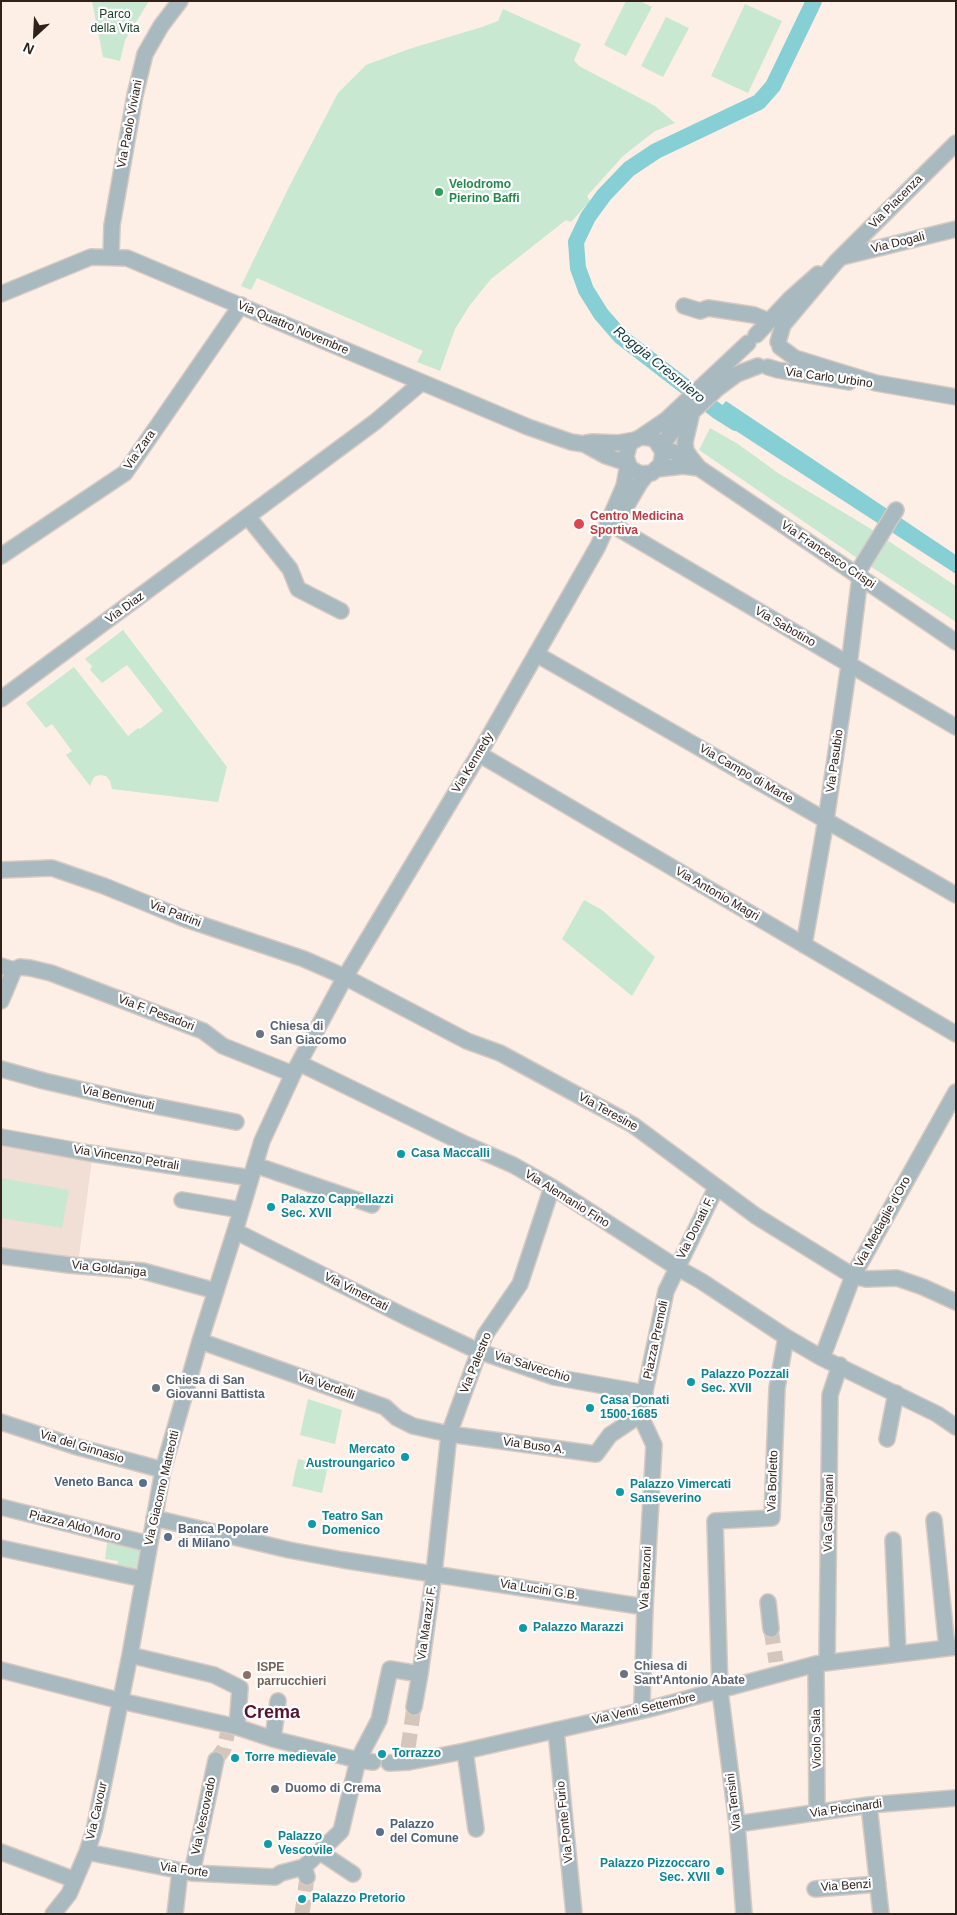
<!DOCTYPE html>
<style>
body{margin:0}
#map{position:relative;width:957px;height:1915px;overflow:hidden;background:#fdeee6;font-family:Arial,sans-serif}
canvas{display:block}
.frame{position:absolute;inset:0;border:2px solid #30221b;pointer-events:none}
.north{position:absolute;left:10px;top:10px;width:50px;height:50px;-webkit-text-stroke:4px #fefefe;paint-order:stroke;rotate:205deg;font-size:14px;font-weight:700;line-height:20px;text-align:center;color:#30221b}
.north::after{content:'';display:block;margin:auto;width:18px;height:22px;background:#30221b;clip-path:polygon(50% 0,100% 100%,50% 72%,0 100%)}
</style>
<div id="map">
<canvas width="957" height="1915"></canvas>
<div class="frame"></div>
<div class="north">N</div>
</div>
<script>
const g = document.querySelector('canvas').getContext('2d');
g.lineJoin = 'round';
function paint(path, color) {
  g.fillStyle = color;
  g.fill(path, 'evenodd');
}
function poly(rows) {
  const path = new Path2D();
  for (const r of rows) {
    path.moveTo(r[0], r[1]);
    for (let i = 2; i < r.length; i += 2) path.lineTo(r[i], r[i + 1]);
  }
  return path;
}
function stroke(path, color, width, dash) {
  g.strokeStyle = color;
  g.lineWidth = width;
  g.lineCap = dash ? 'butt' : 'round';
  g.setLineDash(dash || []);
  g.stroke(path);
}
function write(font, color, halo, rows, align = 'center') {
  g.font = font + ' Arial,sans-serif';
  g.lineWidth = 4.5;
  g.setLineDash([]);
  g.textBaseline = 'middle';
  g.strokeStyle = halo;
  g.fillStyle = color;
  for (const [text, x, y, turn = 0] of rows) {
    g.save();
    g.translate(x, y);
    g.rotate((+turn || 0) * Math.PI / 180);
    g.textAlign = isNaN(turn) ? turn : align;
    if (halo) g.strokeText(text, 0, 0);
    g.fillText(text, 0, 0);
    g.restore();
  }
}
paint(poly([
 [1,1145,92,1160,78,1263,1,1251]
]), '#f1ded5');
paint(poly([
 [92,1,149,1,125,40,120,61,103,57],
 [626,1,640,1,652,7,626,56,604,45],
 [745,4,782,21,748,93,711,76],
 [503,9,581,44,574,60,579,66,655,106,675,123,655,131,623,156,587,196,590,201,571,222,566,220,491,279,470,305,455,329,440,371,417,362,423,351,257,278,251,290,241,286,290,185,338,93,366,65,409,49,482,27,498,21],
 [666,17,689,28,663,77,641,66],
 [710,428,738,444,778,473,876,532,857,558,699,450],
 [887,540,956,586,956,622,870,566],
 [123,630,227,767,218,802,112,789,110,781,106,776,100,775,94,777,90,786,66,755,72,751,52,724,46,728,26,703,74,667,128,736,138,728,140,729,163,711,127,665,102,683,90,670,92,666,85,659],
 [584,900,602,910,655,957,632,996,562,939],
 [1,1178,69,1190,62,1228,1,1218],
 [308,1399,342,1410,335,1444,300,1435],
 [298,1459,328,1466,322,1493,292,1486],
 [107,1543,143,1549,139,1573,116,1570,118,1561,105,1559]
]), '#c9e8d1');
paint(poly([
 [726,401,956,555,956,574,713,416]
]), '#85cfd5');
stroke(poly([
 [736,423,717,411,621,337,601,314,586,290,578,268,576,242,588,217,604,195,629,169,656,151,759,102,773,86,814,1]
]), '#85cfd5', 16);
stroke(poly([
 [771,1629,776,1662],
 [408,1748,414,1707],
 [216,1760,224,1749,229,1726],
 [302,1914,307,1877]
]), '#d4c5bd', 15, [15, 8]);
const minor = poly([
 [111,257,112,225,135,95,145,54,161,26,180,1],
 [842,257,956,229],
 [1,294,91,257,127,258,528,427,571,442,584,444,606,456,627,463],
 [684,306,700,311,708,308,754,315,769,321],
 [756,335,791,298,818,274],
 [778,342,783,325,836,262,956,143],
 [780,347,795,358,876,383,956,397],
 [768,367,778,370,849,382],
 [641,437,651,438,656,441,663,452,661,464,652,473,640,474,630,468,626,457,629,445,633,441,641,437,666,420,748,343],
 [586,443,593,442,618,443,635,440],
 [661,446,676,427,718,388,737,374,758,366],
 [662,448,691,458,699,468,956,642],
 [691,458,686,451,685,442,692,412],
 [657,469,683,466,699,468],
 [248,517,290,569,298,589,341,611],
 [620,517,640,483,647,474],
 [614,526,956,727],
 [1,556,125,473,241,305],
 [856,575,896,510],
 [536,654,956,895],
 [1,699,375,422,421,383],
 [479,754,956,1034],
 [1,870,52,868,104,886,185,919,304,959,345,977,467,1041,500,1053,633,1125,756,1216,853,1276,866,1279,897,1278,923,1287,956,1302],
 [804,945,826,820,849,665,860,577],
 [1,966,14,970,20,967,30,968,51,973,203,1031,223,1046,293,1074],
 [1,1001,14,970],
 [299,1063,465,1144,513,1165,552,1187,676,1267,701,1281,786,1337,822,1358,937,1414,956,1427],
 [1,1069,44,1081,135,1102,236,1122],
 [1,1137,89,1153,251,1178],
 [255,1165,372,1205],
 [182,1200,241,1210],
 [235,1231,406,1317,478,1351,554,1377,645,1393],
 [1,1256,69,1265,143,1271,216,1291],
 [200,1341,385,1407,397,1418,413,1426,449,1434,596,1454,610,1435,640,1415],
 [822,1358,853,1276,956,1092],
 [640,1415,654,1445,645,1607,642,1703,649,1709],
 [640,1415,666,1291,716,1188],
 [1,1422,74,1446,163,1470],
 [887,1439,896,1393],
 [1,1507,149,1544],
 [154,1518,289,1550,343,1560,645,1607],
 [934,1520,947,1648],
 [893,1540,898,1653],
 [1,1548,143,1579],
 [768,1602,771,1629],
 [130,1655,214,1675,240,1688,237,1727],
 [827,1662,830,1395,840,1365],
 [816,1664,817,1813],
 [1,1670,121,1701,237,1727,273,1739,358,1760,379,1720,390,1669,420,1674,434,1573,449,1434,485,1335,520,1284,552,1187],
 [414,1707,420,1674],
 [556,1730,574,1914],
 [273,1739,278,1701],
 [465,1751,476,1829],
 [389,1763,409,1762,465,1751,649,1709,816,1664,956,1647],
 [869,1805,881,1914],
 [737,1824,869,1805,956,1798],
 [1,1852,75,1880],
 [87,1852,192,1873,275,1877,281,1873,304,1867,307,1877],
 [320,1852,353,1874],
 [304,1867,341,1831,358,1760,373,1762],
 [192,1873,216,1760],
 [815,1889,878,1884],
 [53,1914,69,1894,87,1852,94,1830,130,1655,163,1470,200,1341,235,1231,262,1141,293,1074,345,977,479,754,598,546,624,486,628,464],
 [175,1914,180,1871],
 [744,1914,737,1824,720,1691,715,1521,772,1518,777,1388,786,1337]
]);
stroke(minor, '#d8c9c1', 18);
stroke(minor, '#a8b9c0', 15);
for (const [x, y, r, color] of [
 [439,192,5,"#2e9e5b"],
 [579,524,6,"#e0444e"],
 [260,1034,5,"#6b7280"],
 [401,1154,5,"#0f9aa8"],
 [271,1207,5,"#0f9aa8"],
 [691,1382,5,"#0f9aa8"],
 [156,1388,5,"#6b7280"],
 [590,1408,5,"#0f9aa8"],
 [405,1457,5,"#0f9aa8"],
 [143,1483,5,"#5c6f8a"],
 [620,1492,5,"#0f9aa8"],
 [312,1524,5,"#0f9aa8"],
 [168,1537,5,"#5c6f8a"],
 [523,1628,5,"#0f9aa8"],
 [624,1674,5,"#6b7280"],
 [247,1675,5,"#8d6e63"],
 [382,1754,5,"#0f9aa8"],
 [235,1758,5,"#0f9aa8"],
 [275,1789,5,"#6b7280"],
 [380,1832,5,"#5c6f8a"],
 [268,1844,5,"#0f9aa8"],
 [720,1871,5,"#0f9aa8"],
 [302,1899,5,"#0f9aa8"]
]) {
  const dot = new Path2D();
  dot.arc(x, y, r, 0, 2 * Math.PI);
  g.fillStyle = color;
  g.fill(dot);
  stroke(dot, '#fefefe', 2);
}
write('12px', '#133b22', '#fefefe', [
 ["Parco",115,15],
 ["della Vita",115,29]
]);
write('12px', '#30221b', '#fefefe', [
 ["Via Paolo Viviani",130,124,-79],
 ["Via Piacenza",896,202,-45],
 ["Via Dogali",898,243,-14],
 ["Via Quattro Novembre",293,328,23],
 ["Via Carlo Urbino",829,378,8],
 ["Via Zara",140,450,-55],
 ["Via Francesco Crispi",828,555,34],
 ["Via Diaz",125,608,-36],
 ["Via Sabotino",785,627,30],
 ["Via Pasubio",835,761,-82],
 ["Via Kennedy",473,763,-59],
 ["Via Campo di Marte",746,774,30],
 ["Via Antonio Magri",717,894,30],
 ["Via Patrini",175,914,21],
 ["Via F. Pesadori",156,1013,21],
 ["Via Benvenuti",118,1098,13],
 ["Via Teresine",608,1112,29],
 ["Via Vincenzo Petrali",126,1158,9],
 ["Via Alemanio Fino",567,1199,32],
 ["Via Medaglie d'Oro",883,1222,-61],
 ["Via Donati F.",696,1228,-63],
 ["Via Goldaniga",109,1269,6],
 ["Via Vimercati",356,1292,27],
 ["Piazza Premoli",656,1340,-78],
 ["Via Palestro",476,1363,-68],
 ["Via Salvecchio",532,1367,17],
 ["Via Verdelli",326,1386,20],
 ["Via Buso A.",534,1446,8],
 ["Via del Ginnasio",82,1447,17],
 ["Via Borletto",773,1481,-88],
 ["Via Giacomo Matteotti",162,1488,-77],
 ["Via Galbignani",829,1513,-89],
 ["Piazza Aldo Moro",75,1526,14],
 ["Via Benzoni",646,1578,-87],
 ["Via Lucini G.B.",539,1590,9],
 ["Via Marazzi F.",427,1623,-82],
 ["Via Venti Settembre",644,1709,-13],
 ["Vicolo Sala",817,1739,-91],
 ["Via Tensini",734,1802,-97],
 ["Via Piccinardi",846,1809,-8],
 ["Via Cavour",97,1811,-77],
 ["Via Vescovado",204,1816,-78],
 ["Via Ponte Furio",565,1822,-96],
 ["Via Forte",184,1870,8],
 ["Via Benzi",846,1886,-4]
]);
write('bold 12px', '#27864d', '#fefefe', [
 ["Velodromo",449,185],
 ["Pierino Baffi",449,199]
], 'left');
write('bold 12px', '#be3a42', '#fefefe', [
 ["Centro Medicina",590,517],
 ["Sportiva",590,531]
], 'left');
write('bold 12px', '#5b616d', '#fefefe', [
 ["Chiesa di",270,1027],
 ["San Giacomo",270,1041],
 ["Chiesa di San",166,1381],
 ["Giovanni Battista",166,1395],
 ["Chiesa di",634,1667],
 ["Sant'Antonio Abate",634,1681],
 ["Duomo di Crema",285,1789]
], 'left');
write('bold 12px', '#0d838f', '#fefefe', [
 ["Casa Maccalli",411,1154],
 ["Palazzo Cappellazzi",281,1200],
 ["Sec. XVII",281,1214],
 ["Palazzo Pozzali",701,1375],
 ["Sec. XVII",701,1389],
 ["Casa Donati",600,1401],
 ["1500-1685",600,1415],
 ["Mercato",395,1450,"right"],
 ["Austroungarico",395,1464,"right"],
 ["Palazzo Vimercati",630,1485],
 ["Sanseverino",630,1499],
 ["Teatro San",322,1517],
 ["Domenico",322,1531],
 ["Palazzo Marazzi",533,1628],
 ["Torrazzo",392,1754],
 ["Torre medievale",245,1758],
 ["Palazzo",278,1837],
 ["Vescovile",278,1851],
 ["Palazzo Pizzoccaro",710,1864,"right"],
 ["Sec. XVII",710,1878,"right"],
 ["Palazzo Pretorio",312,1899]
], 'left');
write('bold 12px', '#4e5e75', '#fefefe', [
 ["Veneto Banca",133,1483,"right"],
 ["Banca Popolare",178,1530],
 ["di Milano",178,1544],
 ["Palazzo",390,1825],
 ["del Comune",390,1839]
], 'left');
write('bold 12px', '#785e54', '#fefefe', [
 ["ISPE",257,1668],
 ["parrucchieri",257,1682]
], 'left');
write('italic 14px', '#0e3436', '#fefefe', [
 ["Roggia Cresmiero",659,365,39]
]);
write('bold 18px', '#56142f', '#fefefe', [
 ["Crema",272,1713]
]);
</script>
